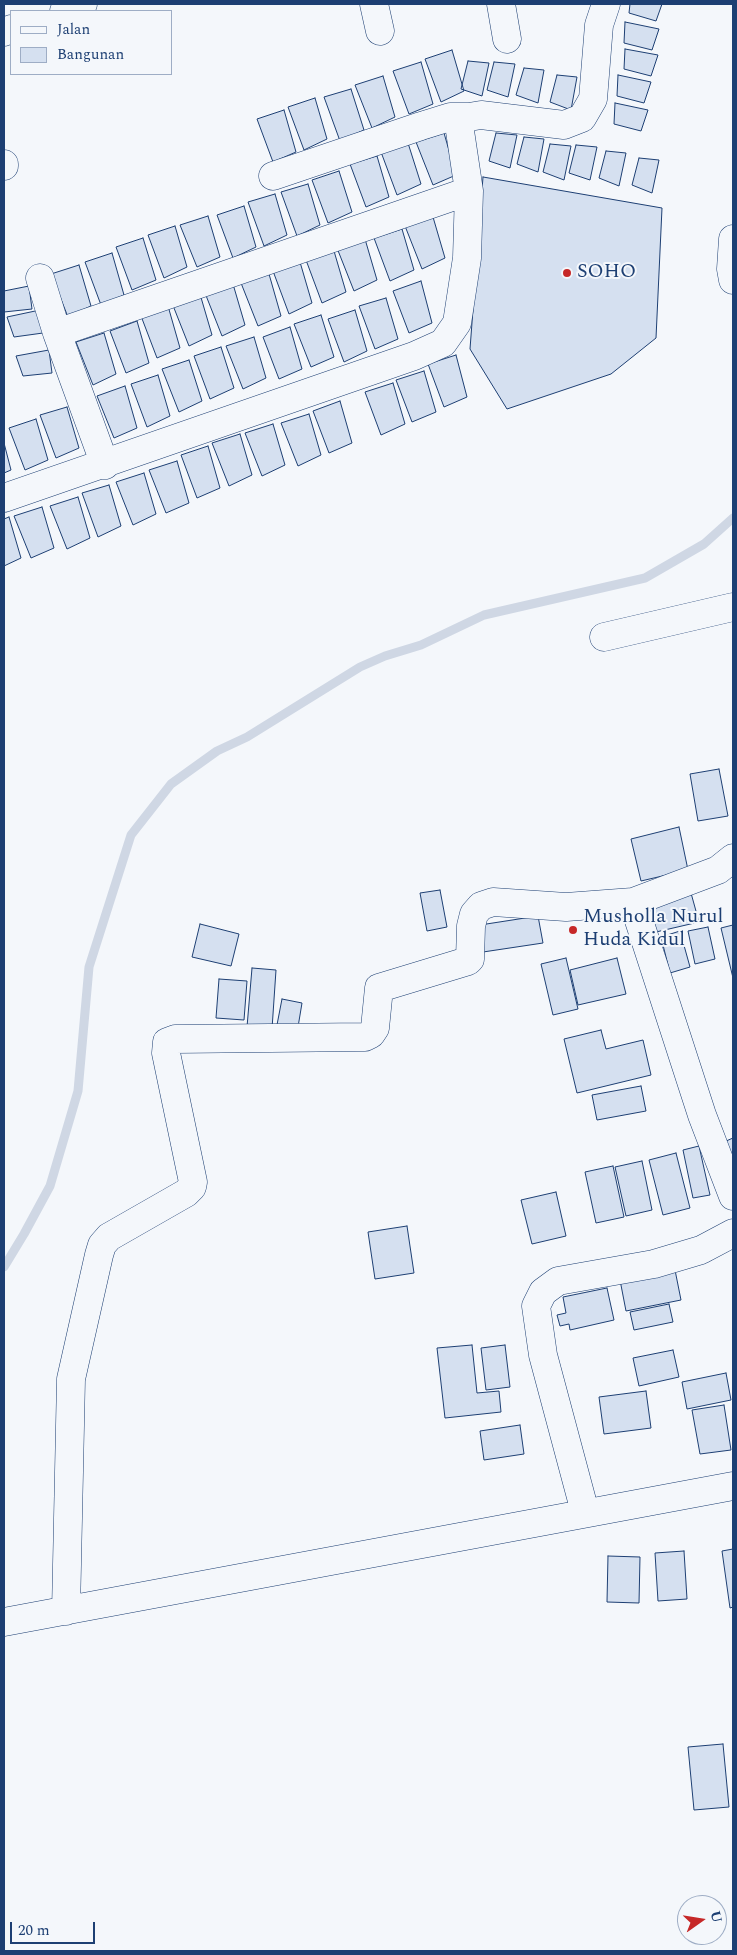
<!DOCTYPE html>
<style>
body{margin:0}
#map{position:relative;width:737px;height:1955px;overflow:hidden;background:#f4f7fb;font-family:Spectral,serif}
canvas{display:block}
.frame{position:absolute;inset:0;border:5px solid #1d3f73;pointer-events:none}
.legend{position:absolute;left:10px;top:10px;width:162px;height:65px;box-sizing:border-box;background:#f4f7fb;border:1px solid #9eadc5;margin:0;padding:6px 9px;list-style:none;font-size:15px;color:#1d3f73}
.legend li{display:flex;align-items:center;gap:10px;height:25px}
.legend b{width:25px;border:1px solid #9eadc5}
.north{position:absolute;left:677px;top:1895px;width:50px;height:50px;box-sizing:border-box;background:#f4f7fb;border:1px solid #9eadc5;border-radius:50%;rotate:77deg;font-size:14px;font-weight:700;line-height:20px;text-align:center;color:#1d3f73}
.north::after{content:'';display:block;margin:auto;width:18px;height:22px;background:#c62828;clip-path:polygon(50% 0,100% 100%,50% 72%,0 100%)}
.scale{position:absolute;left:10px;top:1922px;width:85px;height:22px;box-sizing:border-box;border:2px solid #1d3f73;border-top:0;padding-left:6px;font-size:15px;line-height:18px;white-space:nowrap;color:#1d3f73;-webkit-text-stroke:4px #f4f7fb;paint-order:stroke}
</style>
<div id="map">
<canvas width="737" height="1955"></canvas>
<div class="frame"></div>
<ul class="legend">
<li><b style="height:6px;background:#f4f7fb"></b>Jalan</li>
<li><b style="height:14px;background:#d5e0f0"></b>Bangunan</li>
</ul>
<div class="north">U</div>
<div class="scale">20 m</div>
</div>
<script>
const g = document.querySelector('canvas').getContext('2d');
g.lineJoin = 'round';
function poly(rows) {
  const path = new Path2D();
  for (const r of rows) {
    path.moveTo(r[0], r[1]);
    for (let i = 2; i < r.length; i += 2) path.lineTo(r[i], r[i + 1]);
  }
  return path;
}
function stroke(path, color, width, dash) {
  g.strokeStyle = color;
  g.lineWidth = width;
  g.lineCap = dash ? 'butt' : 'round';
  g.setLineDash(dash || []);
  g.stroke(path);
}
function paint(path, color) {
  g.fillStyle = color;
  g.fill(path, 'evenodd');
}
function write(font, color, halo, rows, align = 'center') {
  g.font = font + ' Spectral,serif';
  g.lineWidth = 4;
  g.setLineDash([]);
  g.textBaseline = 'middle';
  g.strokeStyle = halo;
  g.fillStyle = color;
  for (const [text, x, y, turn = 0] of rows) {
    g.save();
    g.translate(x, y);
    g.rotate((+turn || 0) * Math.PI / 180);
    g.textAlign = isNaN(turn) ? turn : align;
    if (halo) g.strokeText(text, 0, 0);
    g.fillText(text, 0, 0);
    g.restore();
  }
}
stroke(poly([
 [4,1267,24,1234,50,1186,78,1091,89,967,131,835,171,784,217,751,247,737,360,667,385,656,421,645,484,615,645,578,704,544,733,518]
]), '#cfd7e4', 9);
const building = poly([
 [630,4,662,4,656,21,629,13,630,4],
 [625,22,659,29,652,50,624,43,625,22],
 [625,49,658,55,651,76,624,69,625,49],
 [452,50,464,91,441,102,425,59,452,50],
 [468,61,489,63,482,96,461,89,468,61],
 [421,62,433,104,409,114,393,71,421,62],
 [494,62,515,64,508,97,487,90,494,62],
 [524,68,544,70,538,103,516,95,524,68],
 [557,75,577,77,571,110,550,102,557,75],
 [618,75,651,82,644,103,617,96,618,75],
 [383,76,395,117,372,128,355,85,383,76],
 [351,89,364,130,340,141,324,97,351,89],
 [315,98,327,139,304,150,288,107,315,98],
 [615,103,648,110,641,131,614,124,615,103],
 [284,110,296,152,273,162,257,119,284,110],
 [444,133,456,175,433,185,416,142,444,133],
 [496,133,517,135,510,168,489,161,496,133],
 [524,137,544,139,538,172,517,164,524,137],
 [408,143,421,184,397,195,381,152,408,143],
 [550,144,571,146,564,180,543,172,550,144],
 [576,145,597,147,590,180,569,173,576,145],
 [606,151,626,153,619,186,599,178,606,151],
 [377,156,389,197,366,207,350,164,377,156],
 [639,158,659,160,652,193,632,185,639,158],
 [339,171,352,212,328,223,312,180,339,171],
 [483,177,662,208,656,338,611,374,507,409,470,349,483,177],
 [308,184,320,225,297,236,281,192,308,184],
 [275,194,287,235,264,246,248,202,275,194],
 [244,206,256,247,233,258,217,215,244,206],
 [208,216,220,257,197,267,180,225,208,216],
 [433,217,445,258,422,269,405,226,433,217],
 [175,226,187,267,164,278,148,235,175,226],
 [402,229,414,270,390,281,374,238,402,229],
 [143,238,156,280,132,290,116,247,143,238],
 [365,239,377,280,354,291,337,248,365,239],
 [334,251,346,292,322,303,306,260,334,251],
 [112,253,124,295,101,305,85,262,112,253],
 [300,262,312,303,289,314,273,271,300,262],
 [79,265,91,306,68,317,51,274,79,265],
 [269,274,281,316,258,326,241,283,269,274],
 [421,281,432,323,409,333,393,291,421,281],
 [233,284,245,325,222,336,205,293,233,284],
 [29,286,32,309,4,312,4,291,29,286],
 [200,294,212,335,189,346,172,303,200,294],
 [386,298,398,339,375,349,359,306,386,298],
 [168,306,180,348,157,358,141,316,168,306],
 [40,310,43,333,14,337,7,317,40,310],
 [355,310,367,351,344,362,328,319,355,310],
 [321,315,334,357,311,367,294,324,321,315],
 [137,321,149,363,126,373,110,331,137,321],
 [290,327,302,369,279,379,263,337,290,327],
 [104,333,116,374,93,385,76,342,104,333],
 [254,337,266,378,243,389,226,346,254,337],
 [221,347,234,388,210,399,194,356,221,347],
 [49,350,52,373,23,376,16,356,49,350],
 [456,355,467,397,444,407,428,364,456,355],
 [189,360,202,401,179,412,162,369,189,360],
 [424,371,436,412,412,422,396,380,424,371],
 [158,375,170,416,147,427,131,384,158,375],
 [393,383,405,424,381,435,365,392,393,383],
 [125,386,137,428,114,438,97,396,125,386],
 [340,401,352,443,329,453,313,411,340,401],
 [67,407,79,448,56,458,40,415,67,407],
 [309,414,321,455,298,466,281,423,309,414],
 [36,419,48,460,25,470,9,428,36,419],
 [273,424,285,465,262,476,245,433,273,424],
 [240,434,252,475,229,486,212,443,240,434],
 [4,443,11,470,4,473,4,443],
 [208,446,220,488,197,498,181,455,208,446],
 [177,461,189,503,166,513,149,470,177,461],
 [144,473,156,514,133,525,116,482,144,473],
 [109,485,121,526,98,537,82,493,109,485],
 [78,497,90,538,67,549,50,506,78,497],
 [42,507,54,548,31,558,14,516,42,507],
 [9,517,21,558,4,566,4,519,9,517],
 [719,769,728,816,698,821,690,774,719,769],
 [679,827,688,870,641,881,631,839,679,827],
 [440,890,447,927,427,931,420,893,440,890],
 [691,893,699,922,656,932,649,904,691,893],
 [538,916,543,943,483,952,480,925,538,916],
 [200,924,239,934,231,966,192,957,200,924],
 [733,925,733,978,721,928,733,925],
 [708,927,715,959,695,964,688,931,708,927],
 [680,931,690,967,670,973,661,937,680,931],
 [566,958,578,1009,553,1015,541,964,566,958],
 [617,958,626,994,578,1005,570,970,617,958],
 [252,968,276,970,272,1029,247,1027,252,968],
 [219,979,247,981,244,1020,216,1018,219,979],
 [282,999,302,1003,297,1033,276,1030,282,999],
 [601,1030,606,1049,643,1040,651,1075,577,1093,564,1039,601,1030],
 [641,1086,646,1111,597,1120,592,1095,641,1086],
 [733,1138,733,1184,717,1145,733,1138],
 [699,1146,710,1195,693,1198,683,1150,699,1146],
 [676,1153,690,1208,663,1215,649,1160,676,1153],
 [642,1161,652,1210,626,1216,615,1167,642,1161],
 [613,1166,624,1217,596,1223,585,1172,613,1166],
 [556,1192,566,1236,532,1244,521,1200,556,1192],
 [407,1226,414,1273,375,1279,368,1232,407,1226],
 [675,1270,681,1300,626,1311,620,1280,675,1270],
 [607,1288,614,1320,570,1330,569,1324,560,1326,557,1315,566,1313,563,1297,607,1288],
 [669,1304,673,1322,634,1330,630,1312,669,1304],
 [472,1345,477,1393,499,1391,501,1412,445,1418,437,1348,472,1345],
 [505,1345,510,1387,486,1390,481,1348,505,1345],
 [673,1350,679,1377,639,1386,633,1358,673,1350],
 [726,1373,731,1400,687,1409,682,1382,726,1373],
 [646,1391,651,1428,604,1434,599,1397,646,1391],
 [724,1405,731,1450,700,1454,692,1410,724,1405],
 [520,1425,524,1454,484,1460,480,1431,520,1425],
 [733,1549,733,1607,730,1608,722,1551,733,1549],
 [684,1551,687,1599,658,1601,655,1553,684,1551],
 [608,1556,640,1557,639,1603,607,1602,608,1556],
 [723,1744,729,1807,694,1810,688,1747,723,1744]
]);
paint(building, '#d5e0f0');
stroke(building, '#1d3f73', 1);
const minor = poly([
 [374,4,380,31],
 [501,4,507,39],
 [64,11,83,4],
 [4,32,11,29],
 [4,164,4,166],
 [273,176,421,126,450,117,469,117],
 [733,239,731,269,733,280],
 [40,278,57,333,105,465],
 [57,333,469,191],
 [4,498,414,356,443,343,457,323,467,258,469,191,460,131,461,123,469,117,481,115,564,125,582,118,593,99,599,25,606,4],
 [604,637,733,607],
 [633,902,702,1115,733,1196],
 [585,1512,543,1355,536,1306,543,1292,558,1281,654,1264,701,1250,733,1233],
 [66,1611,71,1379,99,1255,102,1245,109,1237,186,1193,192,1187,193,1182,166,1053,167,1042,175,1039,365,1037,371,1034,375,1028,379,988,468,961,470,959,471,926,474,914,481,906,493,902,566,907,633,902,718,870,733,858],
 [4,1622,733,1486]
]);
stroke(minor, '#1d3f73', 29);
stroke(minor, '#f4f7fb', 28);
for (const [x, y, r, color] of [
 [567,273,5,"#c62828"],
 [573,930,5,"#c62828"]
]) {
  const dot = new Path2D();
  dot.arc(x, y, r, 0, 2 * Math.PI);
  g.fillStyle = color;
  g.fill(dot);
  stroke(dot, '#f4f7fb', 2);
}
write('20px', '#1d3f73', '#f4f7fb', [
 ["SOHO",577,273],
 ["Musholla Nurul",583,918],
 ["Huda Kidul",583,941]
], 'left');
</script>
